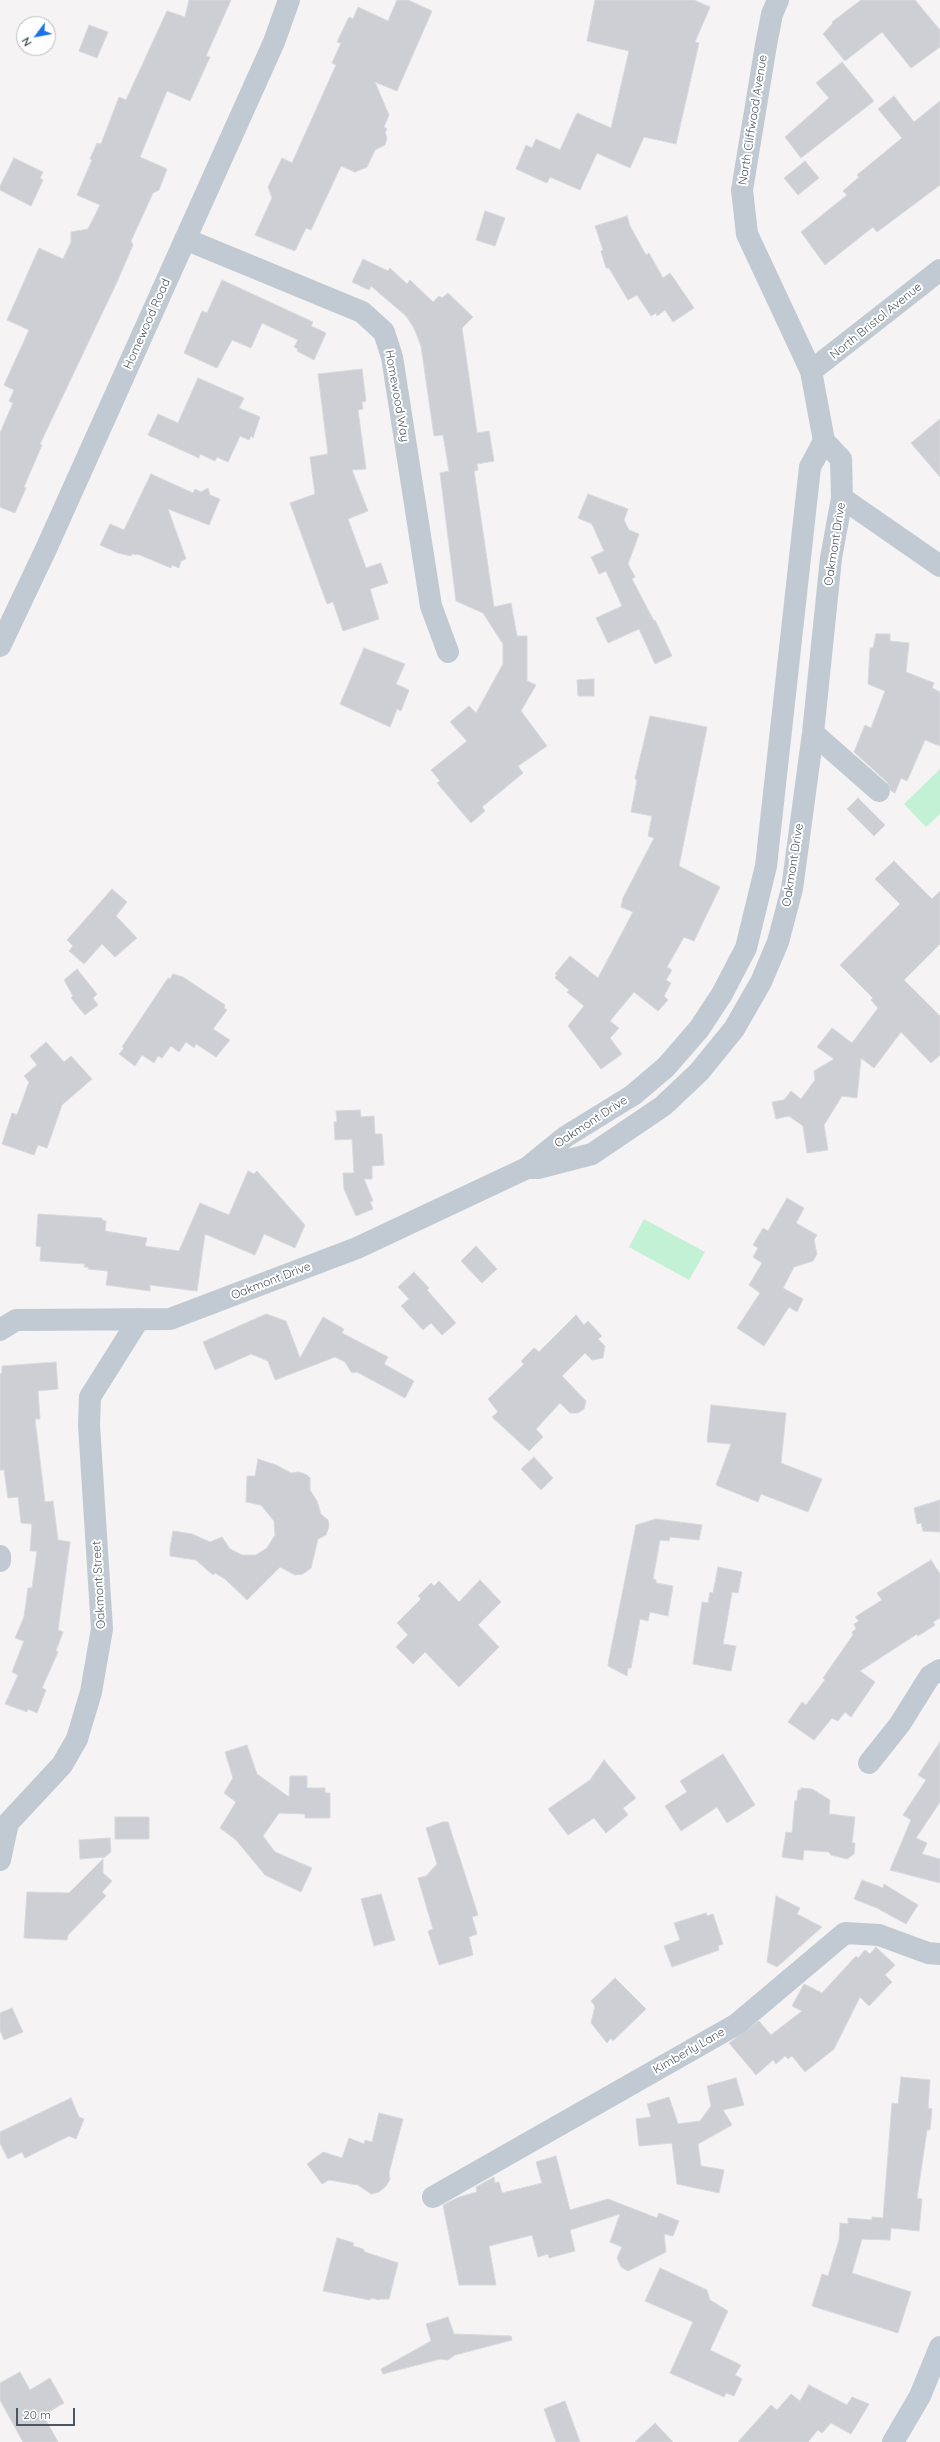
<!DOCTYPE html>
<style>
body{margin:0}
#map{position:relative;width:940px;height:2442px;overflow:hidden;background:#f5f3f3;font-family:Quicksand,sans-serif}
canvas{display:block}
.north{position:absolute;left:16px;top:16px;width:40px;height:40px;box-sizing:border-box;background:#fff;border:1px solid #b7bbc0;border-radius:50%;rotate:238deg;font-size:11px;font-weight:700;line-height:16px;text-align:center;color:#4a5661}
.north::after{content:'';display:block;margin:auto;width:14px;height:18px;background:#1a73e8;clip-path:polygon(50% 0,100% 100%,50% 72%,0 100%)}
.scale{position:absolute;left:16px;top:2408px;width:59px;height:18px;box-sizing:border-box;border:2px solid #4a5661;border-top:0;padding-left:5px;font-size:12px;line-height:14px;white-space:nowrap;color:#4a5661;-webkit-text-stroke:3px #fff;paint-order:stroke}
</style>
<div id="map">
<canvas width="940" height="2442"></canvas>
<div class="north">N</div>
<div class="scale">20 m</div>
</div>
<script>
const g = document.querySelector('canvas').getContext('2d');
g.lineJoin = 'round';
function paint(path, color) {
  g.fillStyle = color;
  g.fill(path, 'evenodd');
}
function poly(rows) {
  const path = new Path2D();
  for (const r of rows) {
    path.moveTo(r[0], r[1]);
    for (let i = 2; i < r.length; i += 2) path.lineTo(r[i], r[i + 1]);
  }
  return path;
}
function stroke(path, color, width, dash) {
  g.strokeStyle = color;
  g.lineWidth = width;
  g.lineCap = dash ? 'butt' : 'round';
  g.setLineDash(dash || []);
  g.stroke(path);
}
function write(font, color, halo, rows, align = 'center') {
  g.font = font + ' Quicksand,sans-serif';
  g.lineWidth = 4;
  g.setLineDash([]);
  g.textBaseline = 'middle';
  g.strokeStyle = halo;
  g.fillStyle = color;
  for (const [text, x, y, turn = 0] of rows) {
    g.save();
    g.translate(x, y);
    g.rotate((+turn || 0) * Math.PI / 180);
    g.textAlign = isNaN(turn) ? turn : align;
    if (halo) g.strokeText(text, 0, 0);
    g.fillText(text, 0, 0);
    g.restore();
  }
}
paint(poly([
 [940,769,940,814,926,827,904,804],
 [644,1219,705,1252,689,1280,629,1247]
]), '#c3f1d5');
const building = poly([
 [189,0,231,0,206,56,210,57,190,101,167,91,140,157,167,169,159,190,153,193,131,241,133,245,117,282,40,444,42,445,24,487,26,488,15,513,0,507,0,433,13,403,9,401,14,390,4,385,29,330,7,320,39,248,63,259,71,242,71,232,88,229,100,205,77,195,92,160,90,159,97,143,101,144,119,97,126,100,167,11,185,17,189,0],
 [397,0,408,0,432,11,397,91,375,82,389,115,384,127,387,129,385,132,387,138,385,145,375,150,367,167,355,172,341,166,311,230,306,228,295,251,255,235,272,198,268,187,282,158,292,163,336,65,332,63,341,43,337,42,349,17,353,19,358,7,388,21,397,0],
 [595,0,694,0,710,7,695,42,699,43,676,144,644,137,630,168,597,153,580,190,550,177,547,183,516,169,526,145,532,148,536,139,560,150,577,113,611,128,629,51,587,41,595,0],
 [861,0,915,0,940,30,940,47,911,68,882,32,845,61,823,34,833,23,832,22,861,0],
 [89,25,108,32,97,58,79,51,89,25],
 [842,62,874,101,801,158,785,137,829,98,816,83,842,62],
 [894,96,914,122,940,101,940,185,877,232,873,227,825,265,801,232,847,195,843,191,859,177,857,175,902,138,878,109,894,96],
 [14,158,43,172,40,178,43,180,31,206,0,190,0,186,14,158],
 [805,161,819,178,798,195,784,178,805,161],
 [485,211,505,218,495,246,476,240,485,211],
 [627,216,630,226,646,255,649,253,663,278,670,273,694,308,673,322,665,310,657,316,656,313,651,316,637,295,628,300,609,268,606,268,601,251,603,250,595,226,627,216],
 [363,259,388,271,390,268,407,284,410,280,433,302,439,296,442,298,448,293,473,317,462,328,477,433,489,431,494,461,477,464,478,470,474,471,494,607,511,603,517,636,527,636,527,681,536,685,521,711,547,746,518,766,523,773,482,807,485,811,471,823,437,783,440,781,431,770,467,741,450,722,469,706,476,713,503,664,503,644,483,613,456,601,440,473,449,471,443,435,434,436,421,346,414,328,406,316,371,286,369,290,352,282,363,259],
 [222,280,313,322,311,326,326,333,314,360,297,351,298,349,294,347,298,340,262,323,251,348,232,340,217,368,184,353,202,311,207,313,222,280],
 [362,369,366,401,362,402,363,409,358,410,366,469,352,470,368,511,348,519,366,568,381,563,388,583,370,589,379,619,343,631,333,602,327,604,290,503,315,494,310,457,328,454,318,374,362,369],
 [198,378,244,398,239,408,260,417,253,438,251,436,249,440,240,436,228,462,217,457,215,461,200,454,199,458,148,435,158,414,178,423,198,378],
 [940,419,940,477,911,443,940,419],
 [151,474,193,493,195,489,201,492,208,488,210,495,220,499,209,525,168,509,186,559,181,561,179,568,172,565,171,568,140,555,132,554,131,556,118,553,100,545,110,524,124,530,151,474],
 [588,494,628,509,624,520,629,530,639,534,628,564,635,577,632,579,654,621,655,620,672,656,655,664,639,629,608,643,596,618,622,606,606,571,599,574,591,557,604,551,592,524,578,518,588,494],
 [876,634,890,634,890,641,909,643,906,672,934,683,932,688,940,692,940,746,925,740,907,781,901,778,895,793,891,791,887,782,854,752,865,725,871,728,885,691,868,684,870,648,873,648,876,634],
 [364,648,405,664,396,684,409,690,401,711,397,709,390,727,340,704,364,648],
 [594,679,594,696,578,696,577,680,594,679],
 [650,716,707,727,679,866,720,887,694,941,684,937,667,967,672,970,666,980,671,983,664,996,668,1000,658,1011,634,992,610,1021,619,1028,610,1038,622,1054,601,1069,568,1026,584,1006,567,992,569,990,555,978,557,975,555,974,570,956,598,978,633,912,621,907,623,898,654,838,648,836,652,816,631,812,637,780,635,779,650,716],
 [858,798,885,825,874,836,847,809,858,798],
 [894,861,932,899,940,891,940,944,904,980,940,1016,940,1055,931,1063,901,1032,874,1068,861,1058,857,1098,842,1096,824,1125,828,1150,807,1153,803,1126,789,1116,776,1119,772,1102,784,1100,791,1091,801,1099,815,1080,814,1071,834,1059,817,1047,832,1028,852,1043,878,1008,871,1000,873,998,840,965,900,904,875,879,894,861],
 [112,889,127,902,116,916,137,938,115,957,102,944,84,964,69,951,73,946,67,940,112,889],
 [77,969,97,994,93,998,98,1005,85,1015,71,998,73,996,64,980,77,969],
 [173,974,183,977,225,1005,224,1008,227,1010,213,1029,230,1040,216,1057,196,1044,194,1048,186,1042,179,1052,171,1046,162,1058,158,1056,154,1063,142,1055,135,1066,119,1054,124,1048,122,1047,168,978,170,979,173,974],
 [46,1042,64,1062,71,1056,92,1079,62,1105,47,1148,38,1145,34,1155,2,1144,12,1113,17,1115,29,1082,24,1076,37,1065,30,1056,46,1042],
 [360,1110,361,1117,374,1116,375,1134,382,1134,384,1165,372,1166,372,1179,364,1179,373,1201,370,1202,373,1209,356,1216,344,1189,343,1173,354,1173,352,1139,335,1140,334,1122,337,1122,336,1111,360,1110],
 [248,1171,254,1174,257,1171,305,1225,295,1248,264,1234,255,1255,205,1234,197,1291,150,1285,150,1291,106,1285,108,1271,88,1269,89,1267,84,1267,85,1264,40,1261,41,1247,36,1246,38,1214,102,1218,102,1220,106,1221,105,1231,147,1238,145,1246,179,1251,200,1203,229,1215,248,1171],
 [787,1198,804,1208,796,1223,817,1235,814,1240,817,1254,813,1261,794,1267,783,1288,803,1299,797,1312,789,1307,764,1346,737,1328,760,1293,749,1285,762,1263,753,1257,758,1248,753,1245,763,1228,768,1231,787,1198],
 [476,1246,497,1269,482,1283,461,1261,476,1246],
 [414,1272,429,1288,427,1290,456,1323,442,1335,431,1323,423,1330,401,1306,409,1299,398,1287,414,1272],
 [266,1314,286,1321,300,1358,323,1317,344,1329,342,1333,388,1357,384,1364,414,1381,405,1398,357,1372,352,1373,345,1362,335,1357,275,1380,268,1361,251,1354,215,1370,203,1342,266,1314],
 [576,1315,584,1325,588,1321,602,1336,598,1339,605,1346,603,1358,592,1360,585,1353,562,1376,586,1401,584,1409,578,1413,570,1413,560,1403,536,1429,543,1437,529,1451,492,1417,498,1412,488,1399,524,1364,521,1361,534,1348,539,1352,576,1315],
 [56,1362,58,1389,38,1391,40,1419,35,1419,45,1502,53,1501,58,1540,70,1542,58,1630,63,1632,56,1651,58,1652,42,1688,46,1690,37,1713,28,1709,27,1712,5,1704,18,1675,12,1672,24,1641,15,1638,24,1617,28,1588,32,1588,37,1551,30,1551,32,1524,21,1523,18,1497,8,1498,4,1470,0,1470,0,1374,2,1373,2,1366,56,1362],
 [711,1405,786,1413,781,1463,822,1479,808,1512,761,1494,758,1502,716,1485,731,1444,707,1442,711,1405],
 [534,1457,553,1478,541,1490,521,1469,534,1457],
 [258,1459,276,1465,291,1473,299,1472,307,1475,310,1478,310,1490,317,1501,321,1514,328,1520,329,1526,326,1535,318,1539,311,1568,303,1574,295,1575,280,1567,247,1600,225,1579,215,1573,213,1575,196,1560,170,1556,170,1548,173,1531,192,1534,210,1542,222,1537,230,1549,242,1555,256,1555,267,1548,275,1535,274,1521,261,1505,246,1502,247,1476,255,1476,258,1459],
 [940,1500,940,1532,923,1531,921,1523,917,1524,914,1508,940,1500],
 [656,1519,702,1525,699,1540,670,1537,669,1541,660,1540,653,1579,656,1580,656,1583,673,1586,668,1616,650,1612,648,1621,640,1619,631,1668,628,1668,627,1676,608,1666,609,1659,636,1525,656,1519],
 [931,1560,940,1574,940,1618,933,1622,935,1625,918,1636,917,1634,860,1671,875,1682,851,1717,845,1712,838,1721,832,1718,814,1740,788,1722,802,1702,806,1705,825,1680,823,1678,853,1635,852,1632,856,1629,854,1624,859,1621,855,1617,882,1600,877,1593,931,1560],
 [718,1567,742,1572,738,1593,732,1592,723,1644,736,1646,731,1671,693,1664,702,1602,708,1603,710,1592,713,1593,718,1567],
 [480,1580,501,1602,478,1625,499,1647,459,1687,425,1652,413,1664,396,1647,408,1635,397,1623,421,1599,418,1596,431,1583,434,1586,439,1581,459,1602,480,1580],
 [940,1742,940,1802,916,1838,927,1843,922,1854,940,1859,940,1883,890,1870,911,1820,903,1815,926,1780,918,1775,940,1742],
 [247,1745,257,1774,289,1797,290,1776,307,1776,307,1788,325,1788,325,1793,330,1793,330,1818,305,1818,305,1814,279,1813,263,1836,275,1852,312,1868,301,1892,265,1875,236,1840,220,1828,236,1802,224,1793,233,1778,225,1752,247,1745],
 [723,1754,755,1805,727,1823,717,1807,681,1831,665,1806,687,1792,680,1781,723,1754],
 [604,1760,636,1798,623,1808,628,1815,606,1833,594,1818,568,1835,548,1809,590,1780,604,1760],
 [801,1788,812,1789,830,1800,829,1814,855,1817,852,1843,855,1843,854,1854,847,1859,831,1855,829,1852,804,1850,803,1860,782,1857,786,1832,792,1833,795,1800,797,1801,798,1790,801,1790,801,1788],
 [115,1817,149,1817,149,1839,115,1839,115,1817],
 [443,1822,448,1822,478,1915,472,1917,477,1934,469,1937,473,1955,439,1965,428,1931,433,1929,418,1878,426,1876,437,1864,426,1828,443,1822],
 [110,1838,111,1852,105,1857,80,1859,79,1840,110,1838],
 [103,1859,103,1873,112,1881,102,1892,106,1896,68,1935,67,1940,24,1938,27,1892,69,1893,103,1859],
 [862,1880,883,1888,884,1884,918,1905,906,1924,877,1908,854,1899,862,1880],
 [381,1894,395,1940,374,1946,361,1899,381,1894],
 [776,1896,800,1908,797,1914,822,1927,777,1967,767,1962,776,1896],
 [706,1913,707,1916,713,1914,723,1944,718,1946,719,1950,672,1967,664,1946,680,1940,674,1923,706,1913],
 [876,1947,895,1965,885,1975,892,1982,869,2006,860,1997,834,2049,805,2072,792,2056,788,2059,785,2056,776,2064,773,2060,756,2075,729,2043,759,2021,771,2035,802,2011,792,2006,804,1984,822,1993,856,1956,858,1958,865,1950,870,1954,876,1947],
 [615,1978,646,2009,613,2041,611,2038,607,2043,591,2023,595,2006,591,2001,615,1978],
 [12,2008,23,2032,4,2040,0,2030,0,2013,12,2008],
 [901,2077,930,2080,928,2108,932,2109,930,2130,927,2130,917,2198,922,2199,919,2231,891,2228,890,2240,862,2239,852,2273,911,2292,898,2333,812,2306,822,2274,828,2276,839,2240,840,2223,848,2224,848,2218,872,2220,872,2217,883,2218,892,2103,898,2104,901,2077],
 [736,2078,744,2105,723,2110,732,2125,698,2144,701,2166,724,2170,719,2193,677,2184,672,2143,639,2146,636,2119,651,2117,647,2104,669,2097,678,2124,700,2121,711,2106,707,2086,736,2078],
 [71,2098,79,2117,84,2119,76,2139,69,2136,25,2158,22,2152,8,2159,0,2143,0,2132,71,2098],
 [379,2113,403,2119,389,2173,390,2179,386,2186,379,2192,371,2194,358,2185,329,2180,322,2184,307,2164,323,2152,342,2158,349,2138,364,2144,365,2140,372,2142,379,2113],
 [556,2156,570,2210,608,2199,657,2218,659,2213,679,2221,673,2236,664,2234,666,2252,628,2271,621,2267,617,2258,622,2247,610,2242,620,2214,570,2230,575,2251,549,2258,548,2254,538,2257,532,2235,489,2246,496,2285,459,2285,443,2205,459,2197,477,2192,476,2187,494,2177,495,2183,499,2182,502,2193,542,2183,536,2162,556,2156],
 [337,2238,354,2243,353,2246,363,2249,365,2252,398,2263,389,2299,380,2299,379,2300,371,2298,370,2300,323,2291,337,2238],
 [660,2268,707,2290,710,2300,728,2311,710,2350,741,2365,735,2375,742,2379,734,2396,726,2393,724,2397,670,2373,693,2322,645,2301,660,2268],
 [448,2317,454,2334,511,2336,512,2340,455,2355,448,2360,440,2359,383,2374,381,2369,431,2341,426,2324,448,2317],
 [20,2372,30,2390,50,2378,64,2403,43,2415,58,2442,23,2442,0,2400,0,2383,20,2372],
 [809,2385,847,2405,852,2397,869,2404,851,2434,831,2423,822,2433,818,2430,808,2442,738,2442,771,2405,777,2410,791,2394,800,2401,809,2385],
 [565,2401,580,2442,556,2442,544,2409,565,2401],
 [655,2423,673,2442,635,2442,655,2423]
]);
paint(building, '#cdcfd5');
stroke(building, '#d7d9de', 1);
stroke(poly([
 [185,239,362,312,384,332,392,357,431,606,448,652],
 [811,371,940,270],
 [842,498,940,566],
 [0,646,46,549,274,42,289,0],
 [813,733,879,791],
 [527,1168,565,1137,633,1095,666,1067,699,1029,722,994,746,948,766,866,810,467,824,441],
 [0,1330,16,1320,170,1319,357,1248,527,1168,538,1168,592,1154,663,1106,699,1072,734,1029,761,982,778,942,792,889,813,733,831,558,842,498,841,459,824,441,811,371,747,234,742,190,766,45,772,14,778,0],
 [0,1556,0,1561],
 [869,1763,900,1724,930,1676,940,1670],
 [0,1860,8,1823,62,1765,77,1739,91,1692,102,1629,89,1425,90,1397,139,1319],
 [433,2197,737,2024,845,1933,879,1935,928,1953,940,1954]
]), '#c1cad2', 22);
stroke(poly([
 [893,2442,920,2396,940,2347]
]), '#c1cbd6', 22);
write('12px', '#4a5661', '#fff', [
 ["North Cliffwood Avenue",753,120,-81],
 ["North Bristol Avenue",876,321,-39],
 ["Homewood Road",147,324,-66],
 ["Homewood Way",397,396,80],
 ["Oakmont Drive",835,544,-81],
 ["Oakmont Drive",793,865,-81],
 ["Oakmont Drive",591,1122,-33],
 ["Oakmont Drive",271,1281,-21],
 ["Oakmont Street",99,1585,-93],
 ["Kimberly Lane",689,2051,-30]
]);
</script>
